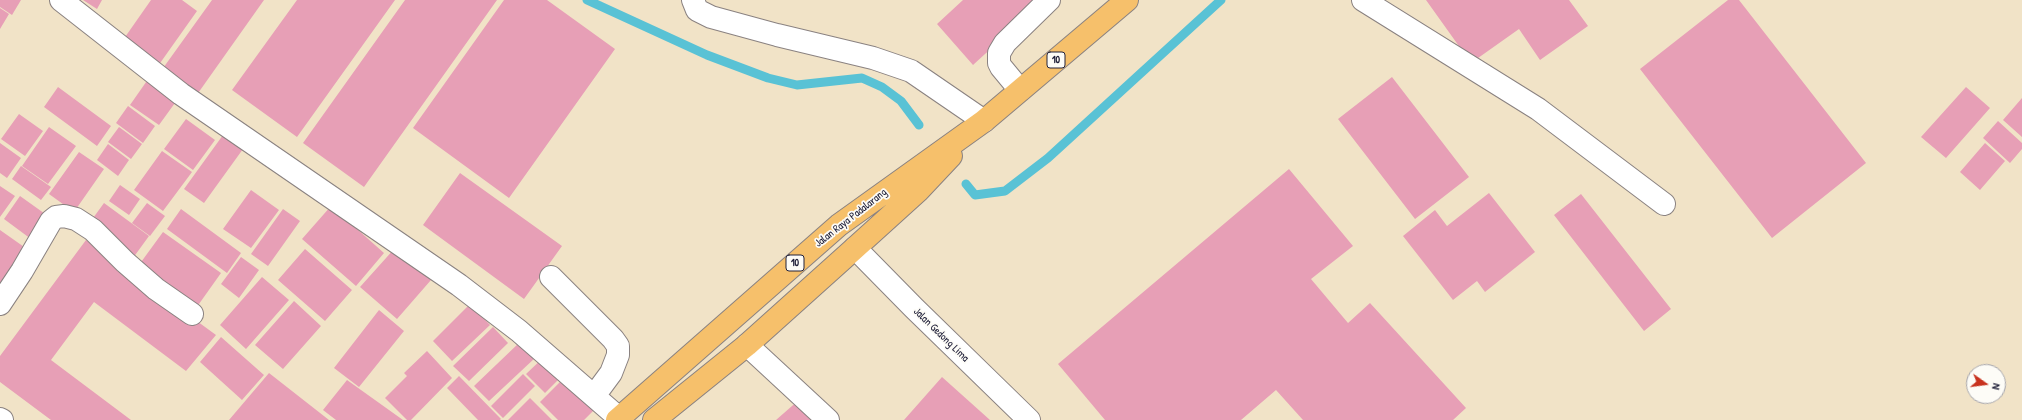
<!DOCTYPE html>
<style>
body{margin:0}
#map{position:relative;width:2022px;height:420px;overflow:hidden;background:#f1e3c7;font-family:"Patrick Hand",sans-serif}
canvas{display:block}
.north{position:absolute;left:1966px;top:364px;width:40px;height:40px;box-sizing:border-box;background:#fdfcf7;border:1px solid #a5a5ac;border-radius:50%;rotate:104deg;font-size:11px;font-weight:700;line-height:16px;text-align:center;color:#22223b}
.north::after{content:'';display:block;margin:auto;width:14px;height:18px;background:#c8321e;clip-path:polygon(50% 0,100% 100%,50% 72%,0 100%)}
</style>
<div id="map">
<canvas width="2022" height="420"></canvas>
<div class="north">N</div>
</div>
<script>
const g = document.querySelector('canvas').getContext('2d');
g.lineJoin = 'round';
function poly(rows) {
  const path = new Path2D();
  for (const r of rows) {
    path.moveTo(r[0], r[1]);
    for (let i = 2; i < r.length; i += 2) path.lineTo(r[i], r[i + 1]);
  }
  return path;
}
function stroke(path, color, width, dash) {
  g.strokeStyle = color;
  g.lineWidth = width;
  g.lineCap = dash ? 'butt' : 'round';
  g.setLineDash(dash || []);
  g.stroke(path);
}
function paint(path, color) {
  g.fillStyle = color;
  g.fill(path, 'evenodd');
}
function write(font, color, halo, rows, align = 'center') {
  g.font = font + ' "Patrick Hand",sans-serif';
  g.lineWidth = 3.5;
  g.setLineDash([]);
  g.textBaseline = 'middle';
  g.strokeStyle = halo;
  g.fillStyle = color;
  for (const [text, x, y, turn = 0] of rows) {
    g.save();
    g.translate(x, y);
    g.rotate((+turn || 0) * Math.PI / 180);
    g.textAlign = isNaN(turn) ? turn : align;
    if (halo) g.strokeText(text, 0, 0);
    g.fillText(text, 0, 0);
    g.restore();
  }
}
stroke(poly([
 [587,0,707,55,768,78,797,85,862,78,882,87,901,101,919,125],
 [966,184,975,195,1005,191,1048,158,1221,0]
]), '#59c2d5', 9);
paint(poly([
 [0,0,21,0,12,15,0,7],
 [83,0,102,0,97,9],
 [151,0,182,0,197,11,158,66,123,40],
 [212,0,264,0,196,96,161,71],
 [297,0,395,0,297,137,232,90],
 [405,0,497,0,364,187,303,143],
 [504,0,547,0,615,49,509,198,413,128],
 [963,0,1044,0,973,65,937,24],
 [1426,0,1569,0,1588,26,1540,60,1519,29,1471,63],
 [1728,0,1739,0,1866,163,1772,238,1640,69],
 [0,8,9,14,0,29],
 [151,75,180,96,159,125,130,105],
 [1392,77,1469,177,1415,219,1338,119],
 [58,87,111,126,97,146,44,107],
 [1966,87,1990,108,1946,158,1921,137],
 [2022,98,2022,137,2003,120],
 [128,106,155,126,143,143,116,123],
 [19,114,43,131,25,156,1,139],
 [186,119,215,140,193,170,164,149],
 [1998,121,2022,143,2022,149,2010,163,1983,138],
 [49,127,76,146,48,184,22,166],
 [119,127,142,144,131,159,108,142],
 [223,135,243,149,204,203,184,189],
 [0,143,21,158,7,178,0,173],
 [1985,143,2005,161,1980,190,1960,172],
 [108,144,129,160,118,176,97,160],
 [162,151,192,172,163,211,134,190],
 [79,152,104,169,74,212,49,194],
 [21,166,51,187,41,200,12,179],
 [1289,169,1353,246,1311,279,1348,323,1370,303,1466,408,1453,420,1303,420,1276,390,1241,420,1105,420,1058,364],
 [460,173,562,246,524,299,423,225],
 [120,185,140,199,129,215,109,201],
 [0,186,15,196,0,217],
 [251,190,279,210,251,248,223,229],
 [1489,193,1535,252,1485,292,1477,281,1453,300,1403,236,1435,210,1447,226],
 [1581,194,1671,309,1644,331,1554,215],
 [20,196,48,216,31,239,4,219],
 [104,203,149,236,133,258,88,225],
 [147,203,165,216,150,236,132,223],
 [331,206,384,253,356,286,302,239],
 [181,209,241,253,227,273,167,229],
 [283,209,300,221,268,266,251,254],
 [0,230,27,249,0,287],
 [163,232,221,273,194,311,136,269],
 [86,240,216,335,186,371,94,302,51,360,131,420,51,420,0,382,0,356],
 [395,248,431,280,397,319,360,287],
 [305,249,352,290,325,321,278,280],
 [241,257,259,270,239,298,221,284],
 [262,277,289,300,246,349,220,325],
 [294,301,321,326,283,369,255,345],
 [470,304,490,325,452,361,433,341],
 [379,310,404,331,359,387,334,368],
 [493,327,508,343,469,381,453,366],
 [221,337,264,375,242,400,200,362],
 [520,342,535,358,489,401,474,386],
 [427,351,452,378,411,420,407,420,385,398,407,376,404,373],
 [545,356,563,375,545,393,526,374],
 [269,373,329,420,229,420],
 [523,374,535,386,503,418,491,406],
 [459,376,501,419,500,420,478,420,447,388],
 [566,376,597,407,584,420,558,420,540,402],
 [942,377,990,420,904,420],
 [347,380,403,420,336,420,323,410],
 [530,398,552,420,508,420],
 [800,399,818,420,776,420]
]), '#e79fb6');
const minor = poly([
 [61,0,181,94,459,285,519,331,619,418],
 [693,0,697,10,711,17,777,35,873,58,911,71,984,121],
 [1363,0,1538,109,1664,204],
 [1020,90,1001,67,999,63,999,53,1005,43,1049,0],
 [855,248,914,308,1029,420],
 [551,277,613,339,618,346,618,355,611,373,594,396],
 [0,304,22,271,51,221,56,217,64,216,76,219,93,230,125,262,156,289,192,314],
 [747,345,828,420],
 [0,419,2,420]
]);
const highway = poly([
 [617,420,839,225,984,121,1127,0],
 [654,420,747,345,855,248,919,190,951,156]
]);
stroke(minor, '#8a8281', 24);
stroke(highway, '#8a8281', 24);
stroke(minor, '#fff', 22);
stroke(highway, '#f6c06b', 22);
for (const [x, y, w] of [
 [1056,60,18],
 [795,263,18]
]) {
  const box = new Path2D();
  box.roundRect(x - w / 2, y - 8, w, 16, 3);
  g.fillStyle = '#fdfcf7';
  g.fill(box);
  stroke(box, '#22223b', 1);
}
write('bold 10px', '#22223b', null, [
 ["10",1056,60],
 ["10",795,263]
]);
write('11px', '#22223b', '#fdfcf7', [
 ["Jalan Raya Padalarang",851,218,-38],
 ["Jalan Gedong Lima",941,335,44]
]);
</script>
